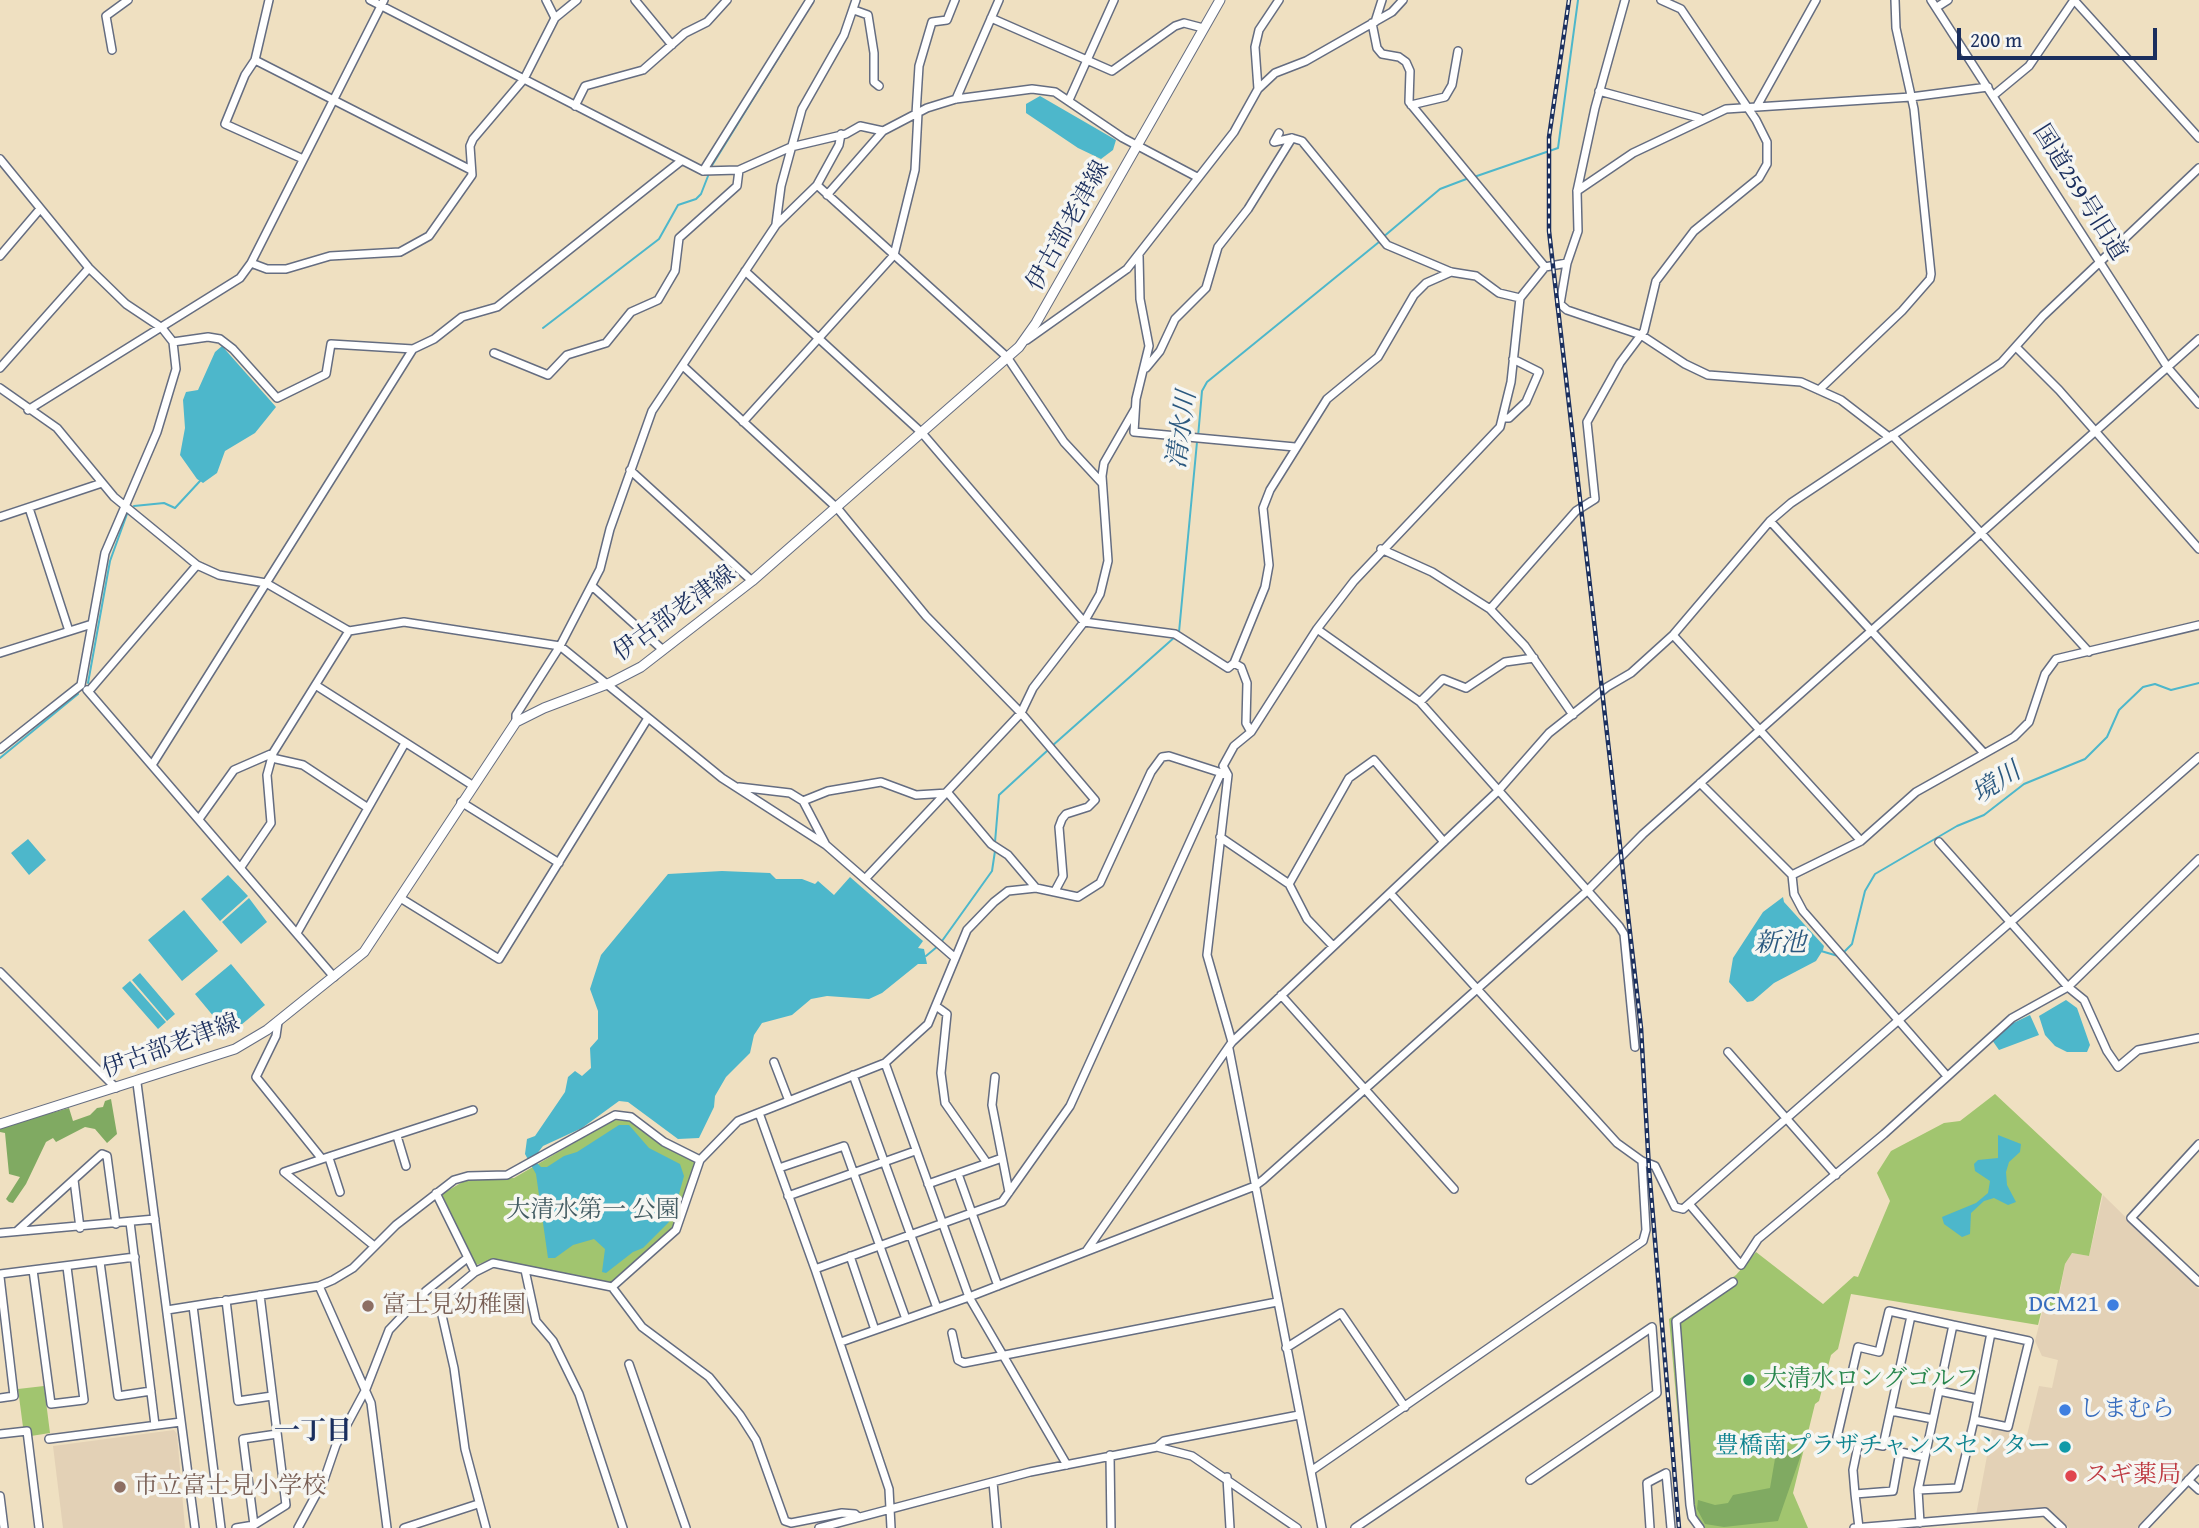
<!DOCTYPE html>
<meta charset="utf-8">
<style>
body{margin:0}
#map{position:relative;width:2199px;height:1528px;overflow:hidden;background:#efe0c1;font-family:"Gentium Book Plus",serif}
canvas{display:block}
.scale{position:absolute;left:1957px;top:28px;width:200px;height:32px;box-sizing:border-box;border:4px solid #1b2f5e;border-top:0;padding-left:9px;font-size:21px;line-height:24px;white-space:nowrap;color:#1b2f5e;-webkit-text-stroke:5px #f6f6f2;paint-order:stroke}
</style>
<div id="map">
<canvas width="2199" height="1528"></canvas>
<div class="scale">200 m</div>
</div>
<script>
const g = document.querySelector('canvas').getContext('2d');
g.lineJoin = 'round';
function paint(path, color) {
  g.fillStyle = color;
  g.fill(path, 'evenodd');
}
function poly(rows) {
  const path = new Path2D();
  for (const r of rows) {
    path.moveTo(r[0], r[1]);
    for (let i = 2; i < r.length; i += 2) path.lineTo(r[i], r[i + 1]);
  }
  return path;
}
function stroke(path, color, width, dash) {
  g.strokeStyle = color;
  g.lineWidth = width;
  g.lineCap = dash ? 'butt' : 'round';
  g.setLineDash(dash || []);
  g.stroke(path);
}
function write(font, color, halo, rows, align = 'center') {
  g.font = font + ' "Gentium Book Plus","Noto Serif JP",serif';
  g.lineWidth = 7;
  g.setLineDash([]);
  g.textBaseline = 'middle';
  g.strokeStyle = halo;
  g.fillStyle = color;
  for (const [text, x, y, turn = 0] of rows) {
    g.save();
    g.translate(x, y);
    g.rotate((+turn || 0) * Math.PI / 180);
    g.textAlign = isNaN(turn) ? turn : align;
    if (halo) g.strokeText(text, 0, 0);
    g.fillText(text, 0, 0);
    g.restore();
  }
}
paint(poly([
 [2103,1195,2199,1289,2199,1462,2137,1528,2069,1528,2049,1509,1976,1515,1992,1429,2027,1435,2039,1386,2052,1388,2058,1360,2042,1356,2035,1341,2044,1305,2057,1307,2065,1264,2072,1253,2089,1256],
 [174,1430,177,1434,185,1528,63,1528,53,1446]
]), '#e3d1b6');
paint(poly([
 [1995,1094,2102,1194,2089,1256,2072,1253,2065,1264,2056,1307,2043,1305,2038,1325,1851,1294,1838,1349,1831,1355,1819,1401,1815,1404,1793,1493,1808,1528,1695,1528,1687,1517,1669,1319,1736,1275,1756,1252,1823,1304,1854,1276,1858,1277,1890,1201,1877,1173,1891,1151,1944,1123,1960,1121],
 [613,1120,631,1121,659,1142,695,1162,675,1229,611,1284,492,1259,474,1266,442,1194,466,1180,514,1178],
 [44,1386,50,1433,31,1436,30,1427,23,1427,18,1389]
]), '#a1c56f');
paint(poly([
 [111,1099,117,1134,107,1143,95,1129,85,1127,56,1142,53,1138,46,1142,26,1184,13,1203,9,1202,6,1199,20,1177,9,1174,5,1133,0,1132,0,1127,69,1108,73,1121,90,1115,97,1108,103,1107,105,1101],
 [1777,1447,1802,1452,1778,1521,1724,1527,1705,1524,1697,1509,1698,1500,1715,1505,1728,1503,1733,1495,1770,1488]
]), '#80aa62');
paint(poly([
 [1040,96,1116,140,1113,150,1101,159,1078,148,1026,113,1026,104],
 [222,346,276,407,255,433,225,451,217,473,203,483,197,479,180,455,185,428,183,400,186,392,198,390,215,352],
 [28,839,46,860,29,875,11,853],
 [722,871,770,873,776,879,802,879,815,884,818,881,834,895,850,877,923,941,918,948,924,949,927,964,918,964,882,993,869,999,827,996,811,999,792,1015,762,1023,754,1035,750,1053,726,1077,715,1096,714,1107,699,1138,678,1139,628,1102,619,1101,582,1128,543,1146,533,1159,541,1167,547,1167,564,1156,577,1152,619,1125,629,1125,649,1148,680,1164,684,1176,673,1216,668,1223,643,1248,633,1252,606,1273,602,1272,605,1249,594,1239,573,1245,555,1258,548,1258,536,1174,525,1154,527,1139,535,1136,565,1092,568,1077,575,1071,582,1076,591,1068,590,1048,598,1039,598,1011,590,989,601,955,668,874],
 [228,875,248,896,220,921,201,899],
 [1783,897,1784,902,1824,946,1823,950,1816,961,1774,983,1753,1001,1747,1002,1729,982,1733,958,1763,912],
 [249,898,267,922,241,944,222,922],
 [184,910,218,951,182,981,148,940],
 [231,964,265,1005,229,1035,195,994],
 [140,973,175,1014,167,1021,132,980],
 [130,981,166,1022,158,1029,122,988],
 [2066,1000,2077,1008,2090,1045,2087,1052,2067,1052,2055,1046,2045,1035,2039,1016],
 [2030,1015,2039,1035,1999,1050,1992,1040,2009,1025],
 [1998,1135,2021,1144,2020,1152,2009,1162,2006,1172,2007,1185,2016,1202,2008,1205,1994,1198,1984,1201,1971,1213,1970,1234,1962,1237,1944,1224,1942,1217,1976,1203,1988,1193,1990,1181,1975,1171,1974,1164,1978,1160,1998,1158]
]), '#4db7cb');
stroke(poly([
 [711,167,814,0],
 [1474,177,1558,148,1578,0],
 [1382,238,1440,189,1469,178],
 [543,328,659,239,678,205,696,199,701,194,708,176],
 [1198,437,1202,391,1207,382,1379,242],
 [134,506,164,503,175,508,200,481],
 [1179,632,1197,442],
 [88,683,110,561,127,514],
 [1052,746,1176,636],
 [0,758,78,694],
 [995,842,999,795,1048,750],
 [942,941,992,871,995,851],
 [1821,951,1838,956],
 [1843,953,1852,944,1865,891,1875,874,1957,826,1984,815,2024,784,2085,759,2107,737,2119,710,2143,687,2155,684,2171,690,2199,683],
 [926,956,938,946]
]), '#4db7cb', 2);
const minor = poly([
 [269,0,255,60,245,75,225,124,303,159],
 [370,0,703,171,739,170,791,147,846,134,860,126,883,131,927,108,956,99,1032,89,1055,92,1123,138,1197,177],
 [546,0,555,18],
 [635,0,672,45],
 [1625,0,1595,108,1577,191,1578,231,1567,263,1560,304,1567,310,1641,335,1685,364,1708,375,1801,382,1841,400,1889,437],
 [1931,0,2168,368,2199,404],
 [2074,0,2199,138],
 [1937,7,1948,0],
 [854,10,868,15,874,53,874,82,879,86],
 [991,18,1112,71,1175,26,1184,23,1203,28],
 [1375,22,1382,0],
 [1372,23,1377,48,1382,54,1399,57,1406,62,1410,71,1409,102,1545,267],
 [112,50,106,16,128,0],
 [255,60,471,170],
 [1258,89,1255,47,1259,30,1279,0],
 [1599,91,1699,118],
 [1994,95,2029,66,2074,0],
 [956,99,999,0],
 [1069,100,1114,0],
 [1411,105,1445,97,1452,85,1458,51],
 [575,106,585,86,643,70,685,33,707,22,727,0],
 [1757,106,1816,0],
 [916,114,919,66,932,22,947,20,955,0],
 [1279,133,1274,142,1292,138,1302,141,1387,245,1451,272,1476,276,1499,293,1520,298],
 [0,159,89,268,126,304,162,328,173,342,176,369,157,432,105,553,81,685,0,749],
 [703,171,810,0],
 [817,185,839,145,841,134],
 [1577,191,1633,153,1726,109,1911,97,1988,87],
 [827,195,883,131],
 [776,224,781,186,802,109,844,35,856,0],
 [0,256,40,209],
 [1139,256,1140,299,1149,346,1136,399,1134,432,1295,447],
 [251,263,267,269,286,269,330,256,400,252,429,236,472,175,470,146,473,139,524,79,555,18,577,0],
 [745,271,922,433,1084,622,1175,634,1228,668,1234,663,1265,587,1269,565,1263,508,1270,490,1327,399,1378,357,1414,295,1426,283,1451,272],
 [1027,340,1127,269,1234,132,1258,89,1275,73,1306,61,1392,12,1403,0],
 [173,342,208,337,220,339,233,349,277,398,326,374,331,344,413,349],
 [2016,347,2059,390,2199,549],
 [494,353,548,375,567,355,606,343,631,312,658,300,675,271,679,238,737,186,739,170],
 [683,366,838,509,926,616,1021,713,1095,800,1088,807,1066,814,1062,819,1059,827,1063,876,1055,891],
 [0,368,89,268],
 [1146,368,1160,351,1175,319,1206,288,1218,247,1248,209,1292,138],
 [0,388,57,428,114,497,197,565,89,691],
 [1819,390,1902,311,1930,279,1931,274,1914,109,1896,28,1895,0],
 [28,410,240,278,251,263,384,0],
 [1503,418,1509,418,1526,402,1539,372,1513,359],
 [743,422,894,255,915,170,918,113],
 [1892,435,2089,652],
 [630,470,752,581],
 [29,508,69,631],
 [0,517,102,483],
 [1770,521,1983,752],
 [1381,549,1432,572,1490,609,1525,646,1573,715],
 [197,565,219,575,266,583,349,631,404,622,560,646,722,778,826,845,954,957],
 [592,586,663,650],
 [1490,609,1576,511,1595,499,1587,422,1620,363,1644,331,1656,281,1694,231,1759,178,1767,164,1767,142,1756,120,1681,9,1661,0],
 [1317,629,1420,702,1619,926,1624,934,1635,1047],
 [1673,635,1861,841],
 [0,653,92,624],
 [1234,663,1241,667,1247,683,1246,723,1251,732],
 [317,686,472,785],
 [87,690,334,977],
 [1420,702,1443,679,1466,688,1505,662,1534,658],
 [516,722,516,715,560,646,600,569,610,529,652,411,776,225,817,185,1007,357,1064,442,1102,483],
 [272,758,303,765,368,808],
 [152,765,413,349,434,339,462,317,497,307,681,161],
 [1700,783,1792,875,1794,894,1803,911,1947,1076],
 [739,787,790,793,803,801,828,791,881,782,916,795,948,793],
 [948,793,991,844,1008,855,1036,888],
 [803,801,826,845],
 [461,802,559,863],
 [199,819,234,770,273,753],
 [1220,837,1289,884,1307,919,1333,946],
 [1939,842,2068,987,2084,1000,2107,1051,2118,1067,2138,1050,2199,1038],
 [241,867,271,823,267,775,273,753,349,631],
 [1792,875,1861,841,1916,792,2014,737,2029,722,2045,674,2056,659,2199,625],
 [865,879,1021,713,1033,688,1084,622,1100,594,1108,561,1102,476,1104,463,1135,409],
 [1289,884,1349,778,1374,760,1444,842],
 [1390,893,1617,1143,1642,1161,1655,1166,1675,1207,1683,1209,2199,757],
 [402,899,499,959,648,718],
 [297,933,405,743],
 [0,972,116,1088],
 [1281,995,1454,1189],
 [936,1006,947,1014,941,1073,945,1103,987,1163],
 [278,1022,276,1036,256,1077,322,1159,284,1172,373,1245],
 [1232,1042,1207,955,1228,775,1223,766,1234,746,1251,732,1317,629,1354,581,1500,427,1511,382,1520,298,1545,267,1567,263],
 [1229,1049,1322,1528],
 [1728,1052,1836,1175],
 [774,1062,789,1101],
 [885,1063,969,1297,1067,1465],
 [853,1075,937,1308],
 [995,1077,992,1105,1009,1192],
 [137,1083,195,1528],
 [759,1113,815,1269],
 [397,1136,406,1166],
 [2199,1144,2131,1218,2199,1282],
 [329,1158,340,1192],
 [322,1159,473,1110],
 [779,1168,844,1146,906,1319],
 [958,1174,998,1286],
 [74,1180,80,1228],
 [928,1184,1002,1158],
 [436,1193,475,1272],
 [788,1196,915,1151],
 [1690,1205,1741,1265,1758,1239,1884,1134,2012,1018,2068,987,2199,859],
 [130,1222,155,1425],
 [17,1231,102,1154,107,1156,116,1224],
 [0,1233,155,1219],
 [1087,1250,1232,1042,1499,790,1549,733,1607,687,1631,673,1673,635,1770,521,1791,503,2001,363,2043,316,2199,168],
 [850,1256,875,1330],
 [100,1262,118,1396,151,1391],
 [33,1270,51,1404,84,1400,67,1267],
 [525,1270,536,1321,553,1341,579,1394,623,1528],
 [0,1274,135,1257],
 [0,1277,14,1396,0,1398],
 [319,1286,371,1403,387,1528],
 [612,1287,642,1327,709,1377,740,1415,756,1440,785,1521,791,1523,842,1513,855,1514,858,1517],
 [226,1300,238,1401,272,1396],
 [193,1306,221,1528],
 [167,1310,319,1286,333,1280,353,1268,396,1225,454,1180,468,1176,507,1175,615,1115,631,1117,664,1142,700,1160],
 [1911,1316,1883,1446,1837,1437,1858,1347,1879,1352,1889,1311,1953,1325],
 [952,1333,958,1360,964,1363,1277,1302],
 [841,1342,969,1297,1255,1186,1263,1180,1587,891,1643,834,2199,339],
 [1286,1348,1341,1313,1405,1407],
 [629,1364,686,1528],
 [1939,1391,1978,1399],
 [1891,1411,1933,1419],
 [1974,1420,1991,1333],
 [0,1434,27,1431,39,1528],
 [49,1439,181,1422],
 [1157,1447,1164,1441,1299,1415],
 [1110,1455,1111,1528],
 [1311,1471,1643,1241,1646,1230,1642,1161],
 [1227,1477,1230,1528],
 [2188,1480,2199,1490],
 [993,1482,997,1528],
 [1918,1490,1958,1488,1974,1420,2008,1427,2029,1341,1953,1325,1918,1490,1920,1523],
 [1855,1494,1853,1470,1859,1441],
 [0,1496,4,1528],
 [254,1525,243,1439,277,1434],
 [236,1528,254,1525,286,1505,260,1295],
 [298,1528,324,1480,336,1445,366,1389,389,1330,426,1291,466,1259],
 [404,1528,478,1504],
 [486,1528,465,1449,454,1368,441,1311,445,1297,475,1272,493,1263,612,1287,676,1230,700,1160,738,1121,885,1063,928,1024,967,930,994,902,1008,891,1036,888,1078,897,1100,883,1151,772,1162,757,1169,756,1228,775],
 [819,1528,1030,1472,1157,1447,1192,1456,1297,1528],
 [891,1528,889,1489,815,1269,1002,1202,1070,1106,1221,773],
 [1355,1528,1652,1327,1657,1393,1530,1480],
 [1650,1528,1647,1483,1666,1473,1671,1528],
 [1700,1528,1692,1517,1690,1505,1676,1321,1733,1282],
 [1854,1528,2045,1512,2062,1528],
 [1859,1528,1855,1494,1893,1491,1900,1452,1925,1457],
 [2143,1528,2199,1469]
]);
const major = poly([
 [0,1124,235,1049,267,1030,364,952,516,722,544,708,610,683,641,667,752,581,1019,347,1036,323,1220,0]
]);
stroke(minor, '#656d81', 10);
stroke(major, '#656d81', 11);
stroke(minor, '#fff', 7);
stroke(major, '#fff', 9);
const rail = poly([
 [1569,0,1549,137,1549,231,1641,1028,1649,1169,1679,1528]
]);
stroke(rail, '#1b2f5e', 4.5);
stroke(rail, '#f6f6f2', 2, [5]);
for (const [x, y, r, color] of [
 [2113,1305,7,"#3f7fe0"],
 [368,1306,7,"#8d6e63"],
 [1749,1380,7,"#2e9e5b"],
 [2065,1410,7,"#3f7fe0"],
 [2065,1447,7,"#0f9aa8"],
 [2071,1476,7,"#e0444e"],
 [120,1487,7,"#8d6e63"]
]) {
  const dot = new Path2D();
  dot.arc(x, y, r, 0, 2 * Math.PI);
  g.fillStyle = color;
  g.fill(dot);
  stroke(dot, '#f6f6f2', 2.5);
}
write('24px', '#1b2f5e', '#f6f6f2', [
 ["国道259号旧道",2079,193,58],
 ["伊古部老津線",1069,226,-61],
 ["伊古部老津線",675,614,-36],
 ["伊古部老津線",171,1047,-20]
]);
write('24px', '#435c63', '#f6f6f2', [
 ["大清水第一 公園",593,1211]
]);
write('24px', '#366cbe', '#f6f6f2', [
 ["DCM21",2099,1305],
 ["しまむら",2079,1410,"left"]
], 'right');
write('24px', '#785e54', '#f6f6f2', [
 ["富士見幼稚園",382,1306],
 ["市立富士見小学校",134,1487]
], 'left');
write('24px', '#27864d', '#f6f6f2', [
 ["大清水ロングゴルフ",1763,1380]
], 'left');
write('24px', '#0d838f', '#f6f6f2', [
 ["豊橋南プラザチャンスセンター",2051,1447]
], 'right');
write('24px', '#be3a42', '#f6f6f2', [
 ["スギ薬局",2085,1476]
], 'left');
write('italic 26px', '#2a587f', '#f6f6f2', [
 ["清水川",1183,430,-82],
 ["境川",1997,784,-33],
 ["新池",1780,944]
]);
write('bold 26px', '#1b2f5e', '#f6f6f2', [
 ["一丁目",313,1432]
]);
</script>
